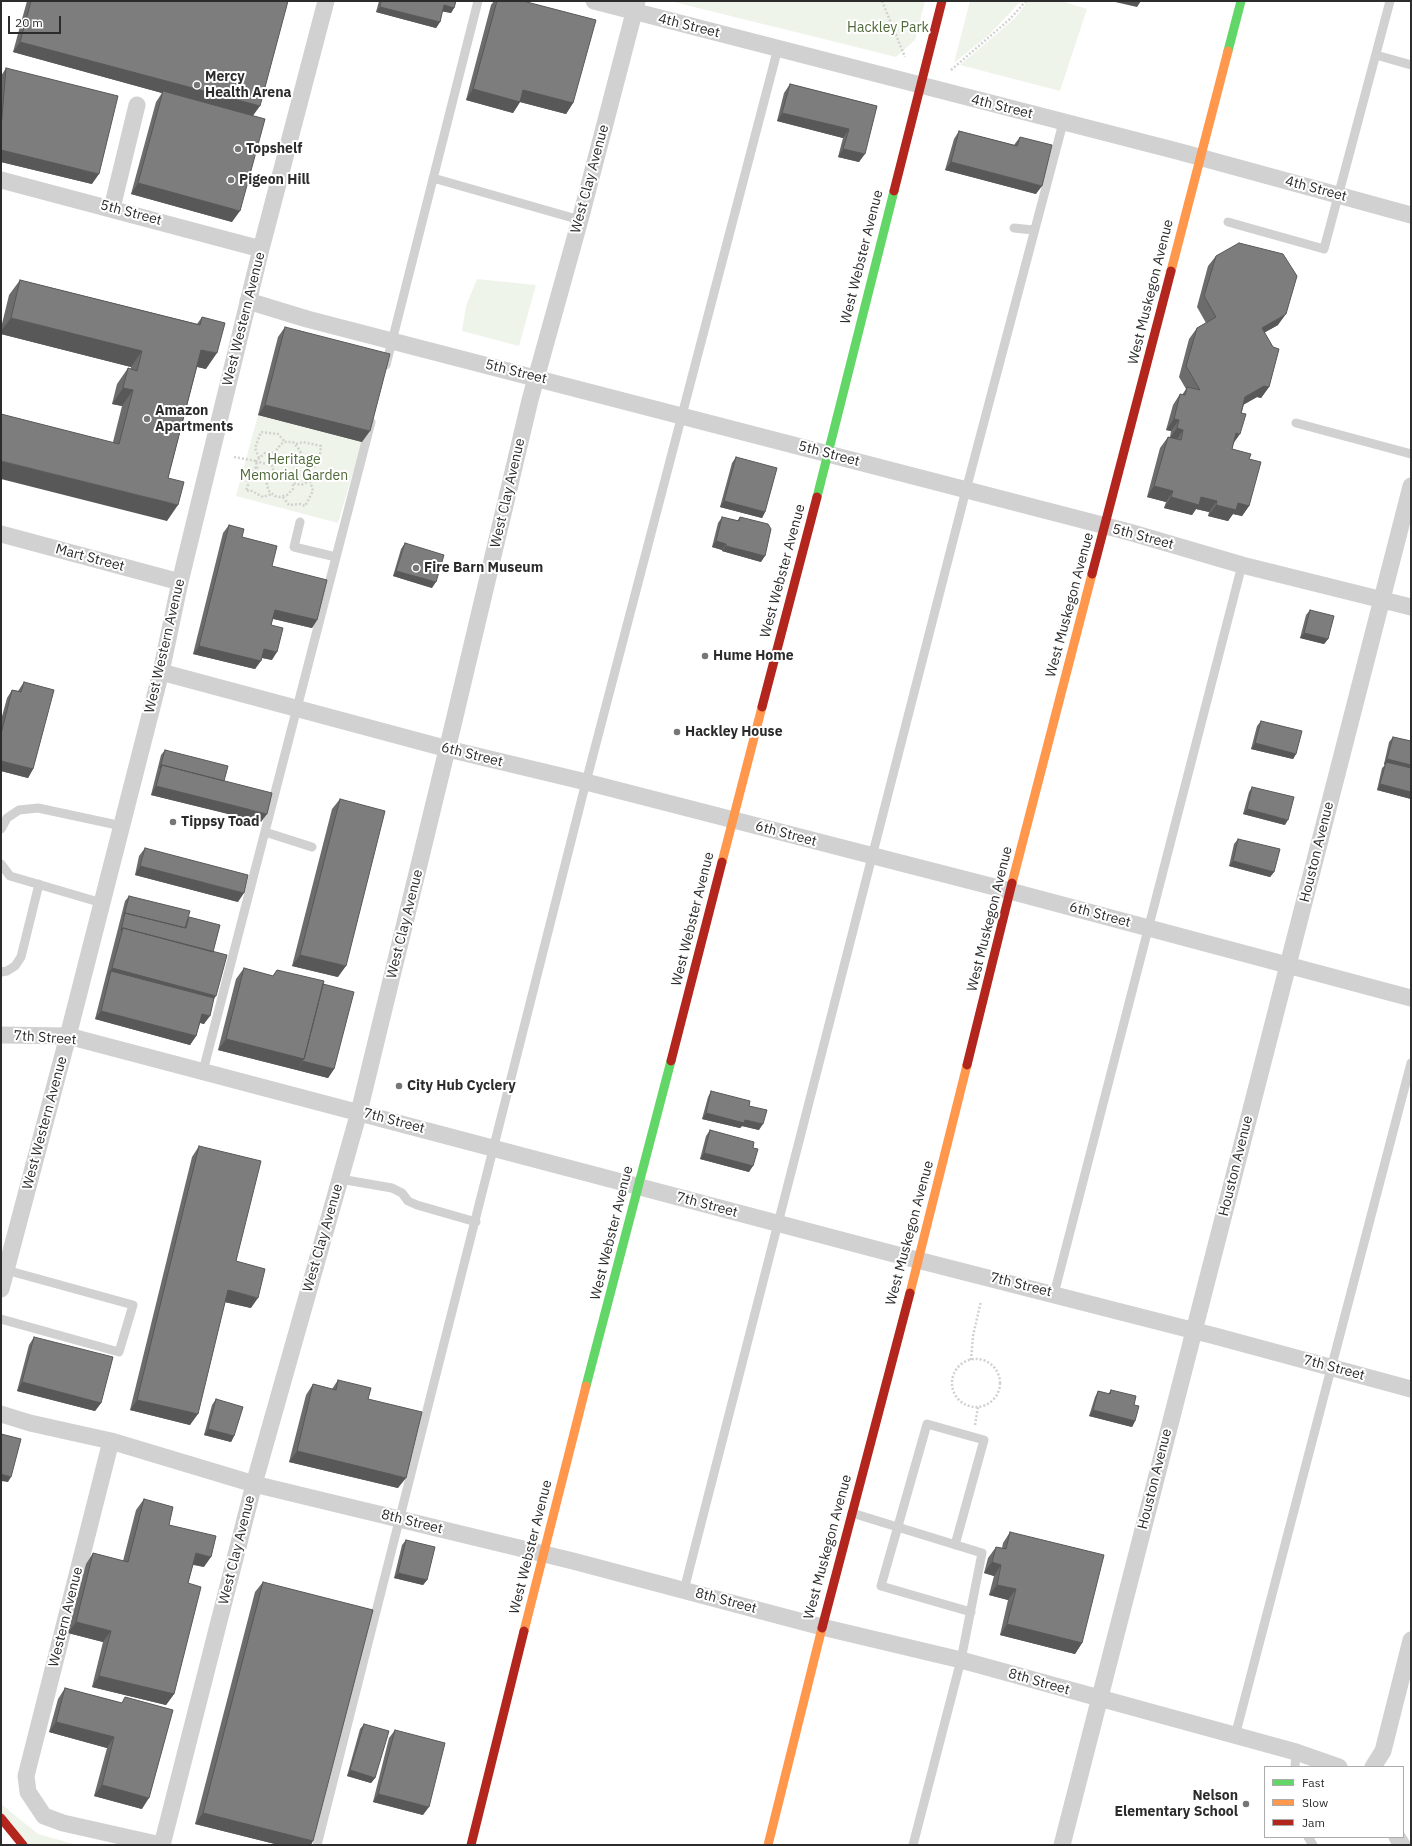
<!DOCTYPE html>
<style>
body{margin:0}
#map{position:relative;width:1412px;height:1846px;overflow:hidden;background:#fff;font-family:"IBM Plex Sans",sans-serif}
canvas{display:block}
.frame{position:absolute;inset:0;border:2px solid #2c2c2c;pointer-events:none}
.legend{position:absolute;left:1264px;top:1766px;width:140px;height:72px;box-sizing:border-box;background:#fff;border:1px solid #ababab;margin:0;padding:5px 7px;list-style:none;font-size:12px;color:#2c2c2c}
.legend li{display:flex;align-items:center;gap:8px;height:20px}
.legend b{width:20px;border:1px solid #ababab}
.scale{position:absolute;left:8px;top:16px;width:53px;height:18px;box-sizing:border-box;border:2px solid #2c2c2c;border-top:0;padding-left:5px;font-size:12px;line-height:14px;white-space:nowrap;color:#2c2c2c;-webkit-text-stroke:3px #fff;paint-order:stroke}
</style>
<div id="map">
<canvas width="1412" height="1846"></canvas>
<div class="frame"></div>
<ul class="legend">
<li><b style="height:5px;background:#63d668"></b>Fast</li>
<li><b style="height:5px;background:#ff974d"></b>Slow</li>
<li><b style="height:5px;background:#b3261e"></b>Jam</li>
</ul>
<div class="scale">20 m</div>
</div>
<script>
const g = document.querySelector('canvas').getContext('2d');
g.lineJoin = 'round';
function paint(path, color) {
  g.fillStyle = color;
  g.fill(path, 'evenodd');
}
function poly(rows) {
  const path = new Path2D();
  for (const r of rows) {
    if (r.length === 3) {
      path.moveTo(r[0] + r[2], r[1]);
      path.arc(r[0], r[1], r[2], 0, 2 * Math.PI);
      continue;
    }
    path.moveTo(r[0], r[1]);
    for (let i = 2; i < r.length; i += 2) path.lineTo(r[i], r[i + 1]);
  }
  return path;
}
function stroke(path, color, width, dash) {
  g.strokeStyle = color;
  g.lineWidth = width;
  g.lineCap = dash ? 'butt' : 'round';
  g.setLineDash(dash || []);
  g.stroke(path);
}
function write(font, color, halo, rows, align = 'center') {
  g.font = font + ' "IBM Plex Sans",sans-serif';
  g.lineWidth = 4;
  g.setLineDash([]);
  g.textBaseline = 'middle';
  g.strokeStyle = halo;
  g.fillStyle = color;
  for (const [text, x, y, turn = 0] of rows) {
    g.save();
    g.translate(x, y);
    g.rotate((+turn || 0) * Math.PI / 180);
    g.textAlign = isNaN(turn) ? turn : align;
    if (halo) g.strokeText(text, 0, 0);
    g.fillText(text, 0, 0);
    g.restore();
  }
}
paint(poly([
 [670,1,925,1,915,40,896,57],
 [970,1,1021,1,990,34,954,63],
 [1028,1,1061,1,1087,9,1060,91,960,65,1015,18],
 [477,279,536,285,519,346,462,331,466,306],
 [258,415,362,442,338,523,236,496],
 [1,1804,38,1834,77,1845,23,1845,1,1818]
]), '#eff4ea');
stroke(poly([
 [882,1,905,57],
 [951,70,1010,19,1026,1],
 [296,444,303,442,321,446,319,463,311,469],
 [284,468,11],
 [234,457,256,461,258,471,266,478,267,485,269,491,275,496,279,497,287,495,293,489,293,483,301,485,310,481,312,477,311,469,309,465,303,459,300,459,301,453,298,448,293,442,285,442,281,444,275,452,275,454,271,452,265,453,256,461,273,466],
 [259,458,255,448,261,432,278,434,285,442],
 [256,467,248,477,248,485,246,491,250,490,263,497,272,494],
 [312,477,343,481],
 [266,478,274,474],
 [283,497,289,505,300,504,305,506,313,491,310,481],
 [976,1383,24],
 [971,1360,973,1336,981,1301],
 [975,1425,978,1407]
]), '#d1d1d1', 2.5, [2, 2]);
stroke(poly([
 [1376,55,1411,65],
 [433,178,580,220],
 [1228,222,1324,249,1390,1],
 [1014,228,1033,230],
 [386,365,478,1],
 [1296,423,1411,454],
 [300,522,294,547,336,557],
 [1,829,7,818,19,810,38,808,122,826],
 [265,832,312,847],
 [1,864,10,876,102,903],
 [1,972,7,971,15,966,21,957,39,884],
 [203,1071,371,422],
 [340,1179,392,1188,402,1193,408,1201,417,1205,476,1222],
 [1054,1294,1242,565],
 [1,1319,119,1352,133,1305,6,1270],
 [852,1513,982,1553,961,1660,913,1845],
 [955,1545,984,1440,927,1424,881,1586,971,1612],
 [684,1590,966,490,1063,123],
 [1235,1736,1411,1063],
 [1295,1767,1296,1752],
 [1308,1837,1313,1845],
 [317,1845,586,782,778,48]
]), '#d1d1d1', 9);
stroke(poly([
 [594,1,1177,151,1411,215],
 [1,180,261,249],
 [112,208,137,105],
 [248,301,307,319,1129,532,1242,565,1411,607],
 [1,534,180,582],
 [161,672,448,749,586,782,1010,891,1411,998],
 [1,1035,68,1036,894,1254,1215,1336,1411,1389],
 [1,1289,68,1036,161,672,180,582,261,249,326,1],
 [1,1414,30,1423,111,1441,254,1484,573,1561,822,1627,961,1660,1296,1752,1339,1767],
 [111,1441,26,1776,28,1792,44,1816,63,1823,161,1845],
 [1373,1767,1383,1751,1411,1640],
 [1397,1837,1402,1845],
 [162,1845,254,1484,359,1112,453,725,530,400,580,220,637,1],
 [1062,1845,1411,486]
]), '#d1d1d1', 17);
stroke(poly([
 [1228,51,1241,1],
 [817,497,894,191],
 [586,1386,671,1061]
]), '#63d668', 9);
stroke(poly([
 [1171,271,1228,51],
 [722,862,762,707],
 [1012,883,1092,574],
 [910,1293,967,1065],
 [524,1631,586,1386],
 [768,1845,822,1628]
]), '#ff974d', 9);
stroke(poly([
 [894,191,942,1],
 [1092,574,1171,271],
 [762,707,817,497],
 [671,1061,722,862],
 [967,1065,1012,883],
 [822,1628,910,1293],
 [1,1818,23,1845],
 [471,1845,524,1631]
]), '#b3261e', 9);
paint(poly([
 [27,1,288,1,253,116,232,222,131,194,156,102,162,93,13,52],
 [379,1,456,1,454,8,451,13,442,11,440,22,436,28,376,12],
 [494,1,523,1,573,103,566,114,520,102,513,113,466,100,491,5],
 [6,68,92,184,1,162,1,76],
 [790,84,877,106,859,162,838,157,843,138,777,121,784,93],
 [959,131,1014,145,1020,137,1036,194,945,170,954,139],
 [1216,256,1278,325,1265,332,1269,387,1261,398,1257,397,1244,404,1232,449,1249,459,1249,506,1242,516,1233,514,1228,521,1208,516,1209,512,1196,509,1192,515,1164,508,1166,502,1147,497,1160,448,1168,437,1170,437,1171,431,1166,430,1173,405,1180,394,1182,395,1186,389,1179,377,1189,339,1197,328,1206,323,1197,307,1208,266],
 [20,280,197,324,202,317,206,369,197,367,168,478,167,521,113,442,122,406,112,404,117,384,128,368,131,369,131,367,1,334,1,328,9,295],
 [285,327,362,442,258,415,278,337],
 [736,457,765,512,762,518,720,507,732,463],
 [722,517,737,521,740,517,761,562,722,551,722,550,712,547,718,523],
 [229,525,272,566,317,620,312,628,273,619,271,625,272,660,262,658,255,669,193,654,223,533],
 [405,543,432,588,393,576,401,549],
 [1310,610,1328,639,1324,644,1300,638,1306,615],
 [24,682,33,769,28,778,1,771,1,720,7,698,12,690,18,691],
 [1261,721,1296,754,1293,759,1251,749,1257,726],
 [1393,737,1411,741,1411,799,1377,790,1382,768,1385,765,1384,764,1389,742],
 [165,750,224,781,261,822,151,795,161,755],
 [1252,787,1285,825,1243,814,1249,792],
 [340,799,338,977,292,966,332,809],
 [1238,839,1274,872,1270,877,1229,866,1234,844],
 [145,848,238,902,135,875,139,856],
 [129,896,188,920,189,917,213,952,214,998,204,1024,200,1023,196,1036,190,1045,95,1019,125,901],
 [244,968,273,976,277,970,323,984,334,1069,328,1078,218,1050,236,979],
 [711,1091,749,1106,759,1130,742,1126,740,1128,702,1119,708,1097],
 [710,1130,753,1148,749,1172,700,1159,706,1136],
 [199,1146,236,1261,251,1308,225,1302,190,1425,130,1410,192,1157],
 [34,1337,101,1403,95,1411,17,1391,29,1345],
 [338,1380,368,1399,398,1488,289,1462,306,1395,313,1384,332,1389],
 [1111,1390,1134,1405,1135,1421,1132,1427,1089,1416,1095,1397,1098,1391,1108,1394],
 [216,1399,234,1436,231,1442,204,1435,212,1405],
 [144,1499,169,1525,204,1567,193,1565,188,1583,174,1694,166,1705,92,1687,103,1642,68,1633,86,1564,93,1553,123,1561,136,1510],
 [1010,1532,1082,1643,1075,1654,1000,1635,1008,1600,989,1595,994,1576,984,1573,988,1558,996,1547,1002,1548,1003,1543],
 [406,1540,427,1580,423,1585,394,1578,402,1545],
 [263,1582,311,1845,279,1845,195,1824,255,1592],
 [65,1688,121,1703,142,1809,94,1796,107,1748,49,1732,58,1699],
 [364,1724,375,1778,371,1783,347,1776,360,1729],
 [395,1730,423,1815,373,1802,389,1738]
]), '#6c6c6c');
paint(poly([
 [1111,1,1141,1,1137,7],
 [444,5,454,8,451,13,440,11],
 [380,7,440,22,436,28,376,12],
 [20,42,260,106,252,117,163,91,162,93,13,52],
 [473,89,523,90,573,103,566,114,520,102,513,113,466,100],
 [782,113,849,129,843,138,777,121],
 [843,149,865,154,859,162,838,157],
 [1,150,99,174,92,184,1,162],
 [951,162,1042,186,1036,194,945,170],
 [138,183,240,211,232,222,131,194],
 [1286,314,1278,325,1255,338,1262,328],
 [11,318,142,351,131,367,1,334,1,331],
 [201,350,217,353,206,369,190,365],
 [1264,386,1269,387,1261,398,1257,397,1238,408,1245,397],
 [123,388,133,390,122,406,112,404],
 [265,405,370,431,362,442,258,415],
 [1174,419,1179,420,1171,431,1166,430],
 [1177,428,1183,430,1176,441,1169,439],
 [1236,433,1240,434,1233,444],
 [1,461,178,505,167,521,1,479],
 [1154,486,1173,491,1166,502,1147,497],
 [1171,497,1201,497,1217,501,1209,512,1196,509,1192,515,1164,508],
 [724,501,765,512,762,518,720,507],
 [1238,503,1249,506,1242,516,1233,514,1228,521,1208,516,1216,505],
 [716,541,726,544,722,550,712,547],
 [726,546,765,556,761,562,722,551],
 [396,571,436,582,432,588,393,576],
 [275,610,317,620,312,628,270,618],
 [1304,633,1328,639,1324,644,1300,638],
 [199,646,261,661,255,669,193,654],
 [264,649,277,652,272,660,258,657],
 [1255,743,1296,754,1293,759,1251,749],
 [1387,759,1411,765,1411,771,1386,762,1385,765,1384,764],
 [1,761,33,769,28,778,1,771],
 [1380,784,1411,792,1411,799,1377,790],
 [156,786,267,814,261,822,151,795],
 [1247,809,1288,820,1285,825,1243,814],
 [1233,861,1274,872,1270,877,1229,866],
 [140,866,244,893,238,902,135,875],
 [300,955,346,966,338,977,292,966],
 [112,968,216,996,209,1006,111,971,105,979],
 [101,1011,196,1036,190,1045,95,1019],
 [202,1014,210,1016,204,1024,197,1022],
 [226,1039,304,1059,297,1070,218,1050],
 [302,1061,334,1069,328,1078,297,1070],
 [706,1113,745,1120,763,1124,759,1130,742,1126,740,1128,702,1119],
 [704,1153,753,1166,749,1172,700,1159],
 [228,1290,258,1298,251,1308,220,1301],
 [22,1382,101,1403,95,1411,17,1391],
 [137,1400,198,1414,190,1425,130,1410],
 [1093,1410,1135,1421,1132,1427,1089,1416],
 [208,1429,234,1436,231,1442,204,1435],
 [297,1451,406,1478,398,1488,289,1462],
 [1,1474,11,1477,8,1482,1,1481],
 [196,1553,211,1557,204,1567,188,1563],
 [992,1562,1001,1565,994,1576,984,1573],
 [398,1573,427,1580,423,1585,394,1578],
 [997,1585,1016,1589,1008,1600,989,1595],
 [76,1622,111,1631,103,1642,68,1633],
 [1007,1624,1082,1643,1075,1654,1000,1635],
 [99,1676,174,1694,166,1705,92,1687],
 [56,1722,114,1737,107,1748,49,1732],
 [350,1770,375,1778,371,1783,347,1776],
 [102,1785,149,1798,142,1809,94,1796],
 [378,1794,429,1807,423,1815,373,1802],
 [203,1813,313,1841,311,1845,279,1845,195,1824]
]), '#585858');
const building = poly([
 [31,1,288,1,260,106,20,42,31,1],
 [381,1,456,1,454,8,444,5,440,22,380,7,381,1],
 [497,1,523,1,596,20,573,103,523,90,520,102,473,89,497,1],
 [6,68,118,96,99,174,1,150,1,129,6,68],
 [790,84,877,106,865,154,843,149,849,129,782,113,790,84],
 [163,91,265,119,240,211,138,183,163,91],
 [959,131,1017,146,1020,137,1052,145,1042,186,951,162,959,131],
 [1239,243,1283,254,1297,276,1286,314,1262,328,1273,347,1279,349,1269,387,1264,386,1245,397,1241,413,1246,414,1240,434,1236,433,1232,449,1251,454,1249,459,1261,462,1249,506,1238,503,1236,510,1216,505,1217,501,1201,497,1199,505,1171,497,1173,491,1154,486,1168,437,1181,440,1183,430,1177,428,1179,420,1174,419,1180,394,1185,395,1187,387,1200,390,1186,366,1197,328,1216,317,1204,296,1216,256,1239,243],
 [20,280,200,325,202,317,225,323,217,353,201,350,168,478,184,482,178,505,1,461,1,414,119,444,133,390,123,388,128,368,137,371,142,351,11,318,20,280],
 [285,327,390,354,370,431,265,405,285,327],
 [736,457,777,468,765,512,724,501,736,457],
 [722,517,739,521,740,517,768,524,771,529,765,556,726,546,726,544,716,541,722,517],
 [229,525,244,529,242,537,277,546,272,566,327,580,317,620,275,610,271,625,283,628,277,652,264,649,261,661,199,646,229,525],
 [405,543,444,555,436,582,396,571,405,543],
 [1310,610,1334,616,1328,639,1304,633,1310,610],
 [24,682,54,690,33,769,1,761,1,734,12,690,21,692,24,682],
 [1261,721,1302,731,1296,754,1255,743,1261,721],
 [1393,737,1411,741,1411,765,1387,759,1393,737],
 [165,750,228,766,224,781,162,765,160,768,165,750],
 [1386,762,1411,768,1411,792,1380,784,1386,762],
 [162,765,272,793,267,814,156,786,162,765],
 [1252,787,1294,797,1288,820,1247,809,1252,787],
 [340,799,385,811,346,966,300,955,340,799],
 [1238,839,1280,849,1274,872,1233,861,1238,839],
 [145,848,248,875,244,893,140,866,145,848],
 [129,896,190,911,185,928,125,913,124,916,129,896],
 [125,913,186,928,189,917,220,925,213,952,123,928,121,931,125,913],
 [123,928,227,955,216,996,112,968,123,928],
 [244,968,273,976,277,970,324,981,304,1059,226,1039,244,968],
 [111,971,214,998,210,1016,202,1014,196,1036,101,1011,111,971],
 [323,984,354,992,334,1069,302,1061,304,1059,323,984],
 [711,1091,750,1101,749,1106,767,1110,763,1124,745,1120,744,1123,706,1113,711,1091],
 [710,1130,754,1142,753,1148,758,1149,753,1166,704,1153,710,1130],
 [199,1146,261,1161,236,1261,265,1269,258,1298,228,1290,198,1414,137,1400,199,1146],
 [34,1337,113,1357,101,1403,22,1382,34,1337],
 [338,1380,371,1388,368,1399,422,1412,406,1478,297,1451,313,1384,336,1390,338,1380],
 [1111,1390,1136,1396,1134,1405,1139,1406,1135,1421,1093,1410,1098,1391,1110,1394,1111,1390],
 [216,1399,243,1407,234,1436,208,1429,216,1399],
 [1,1434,21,1439,11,1477,1,1474,1,1434],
 [144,1499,173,1507,169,1525,216,1536,211,1557,196,1553,188,1583,201,1587,174,1694,99,1676,111,1631,76,1622,93,1553,128,1562,144,1499],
 [1010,1532,1104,1555,1082,1643,1007,1624,1016,1589,997,1585,1001,1565,992,1562,996,1547,1006,1549,1010,1532],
 [406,1540,435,1547,427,1580,398,1573,406,1540],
 [263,1582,373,1610,313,1841,203,1813,263,1582],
 [65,1688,122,1703,125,1697,173,1710,149,1798,102,1785,114,1737,56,1722,65,1688],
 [364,1724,389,1731,375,1778,350,1770,364,1724],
 [395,1730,445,1743,429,1807,378,1794,395,1730]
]);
paint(building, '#7d7d7d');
stroke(building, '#585858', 1);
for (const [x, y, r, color] of [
 [197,85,4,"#767676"],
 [238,149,4,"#767676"],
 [231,180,4,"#767676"],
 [147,419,4,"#767676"],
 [416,568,4,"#767676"],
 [705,656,4,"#767676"],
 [677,732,4,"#767676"],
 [173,822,4,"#767676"],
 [399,1086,4,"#767676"],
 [1246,1804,4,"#767676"]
]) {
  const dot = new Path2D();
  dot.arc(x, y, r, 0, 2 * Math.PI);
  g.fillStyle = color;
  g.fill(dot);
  stroke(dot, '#fff', 1.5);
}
write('14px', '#2c2c2c', '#fff', [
 ["4th Street",689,26,14],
 ["4th Street",1002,107,14],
 ["West Clay Avenue",590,179,-75],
 ["4th Street",1316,189,15],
 ["5th Street",131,213,15],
 ["West Webster Avenue",862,257,-76],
 ["West Muskegon Avenue",1151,292,-76],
 ["West Western Avenue",244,319,-76],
 ["5th Street",516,372,14],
 ["5th Street",829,454,15],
 ["West Clay Avenue",508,493,-77],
 ["5th Street",1143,537,15],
 ["Mart Street",90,558,15],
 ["West Webster Avenue",783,571,-75],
 ["West Muskegon Avenue",1070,605,-75],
 ["West Western Avenue",165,646,-77],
 ["6th Street",472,755,14],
 ["6th Street",786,834,15],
 ["Houston Avenue",1317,852,-76],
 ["6th Street",1100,915,15],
 ["West Webster Avenue",693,919,-76],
 ["West Muskegon Avenue",990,919,-76],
 ["West Clay Avenue",405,924,-76],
 ["7th Street",45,1038,4],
 ["7th Street",394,1121,15],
 ["West Western Avenue",45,1123,-75],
 ["Houston Avenue",1236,1166,-76],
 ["7th Street",707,1205,15],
 ["West Webster Avenue",612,1233,-76],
 ["West Muskegon Avenue",910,1233,-75],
 ["West Clay Avenue",323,1238,-74],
 ["7th Street",1021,1285,14],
 ["7th Street",1334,1368,15],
 ["Houston Avenue",1155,1479,-76],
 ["8th Street",412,1522,14],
 ["West Webster Avenue",531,1547,-76],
 ["West Muskegon Avenue",828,1547,-75],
 ["West Clay Avenue",237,1550,-76],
 ["8th Street",726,1601,15],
 ["Western Avenue",66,1617,-76],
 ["8th Street",1039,1682,16]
]);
write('14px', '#4f6938', '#fff', [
 ["Hackley Park",888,28],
 ["Heritage",294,460],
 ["Memorial Garden",294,476]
]);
write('bold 14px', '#2c2c2c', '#fff', [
 ["Mercy",205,77],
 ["Health Arena",205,93],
 ["Topshelf",246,149],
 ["Pigeon Hill",239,180],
 ["Amazon",155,411],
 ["Apartments",155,427],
 ["Fire Barn Museum",424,568],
 ["Hume Home",713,656],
 ["Hackley House",685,732],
 ["Tippsy Toad",181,822],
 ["City Hub Cyclery",407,1086],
 ["Nelson",1238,1796,"right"],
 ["Elementary School",1238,1812,"right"]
], 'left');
</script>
